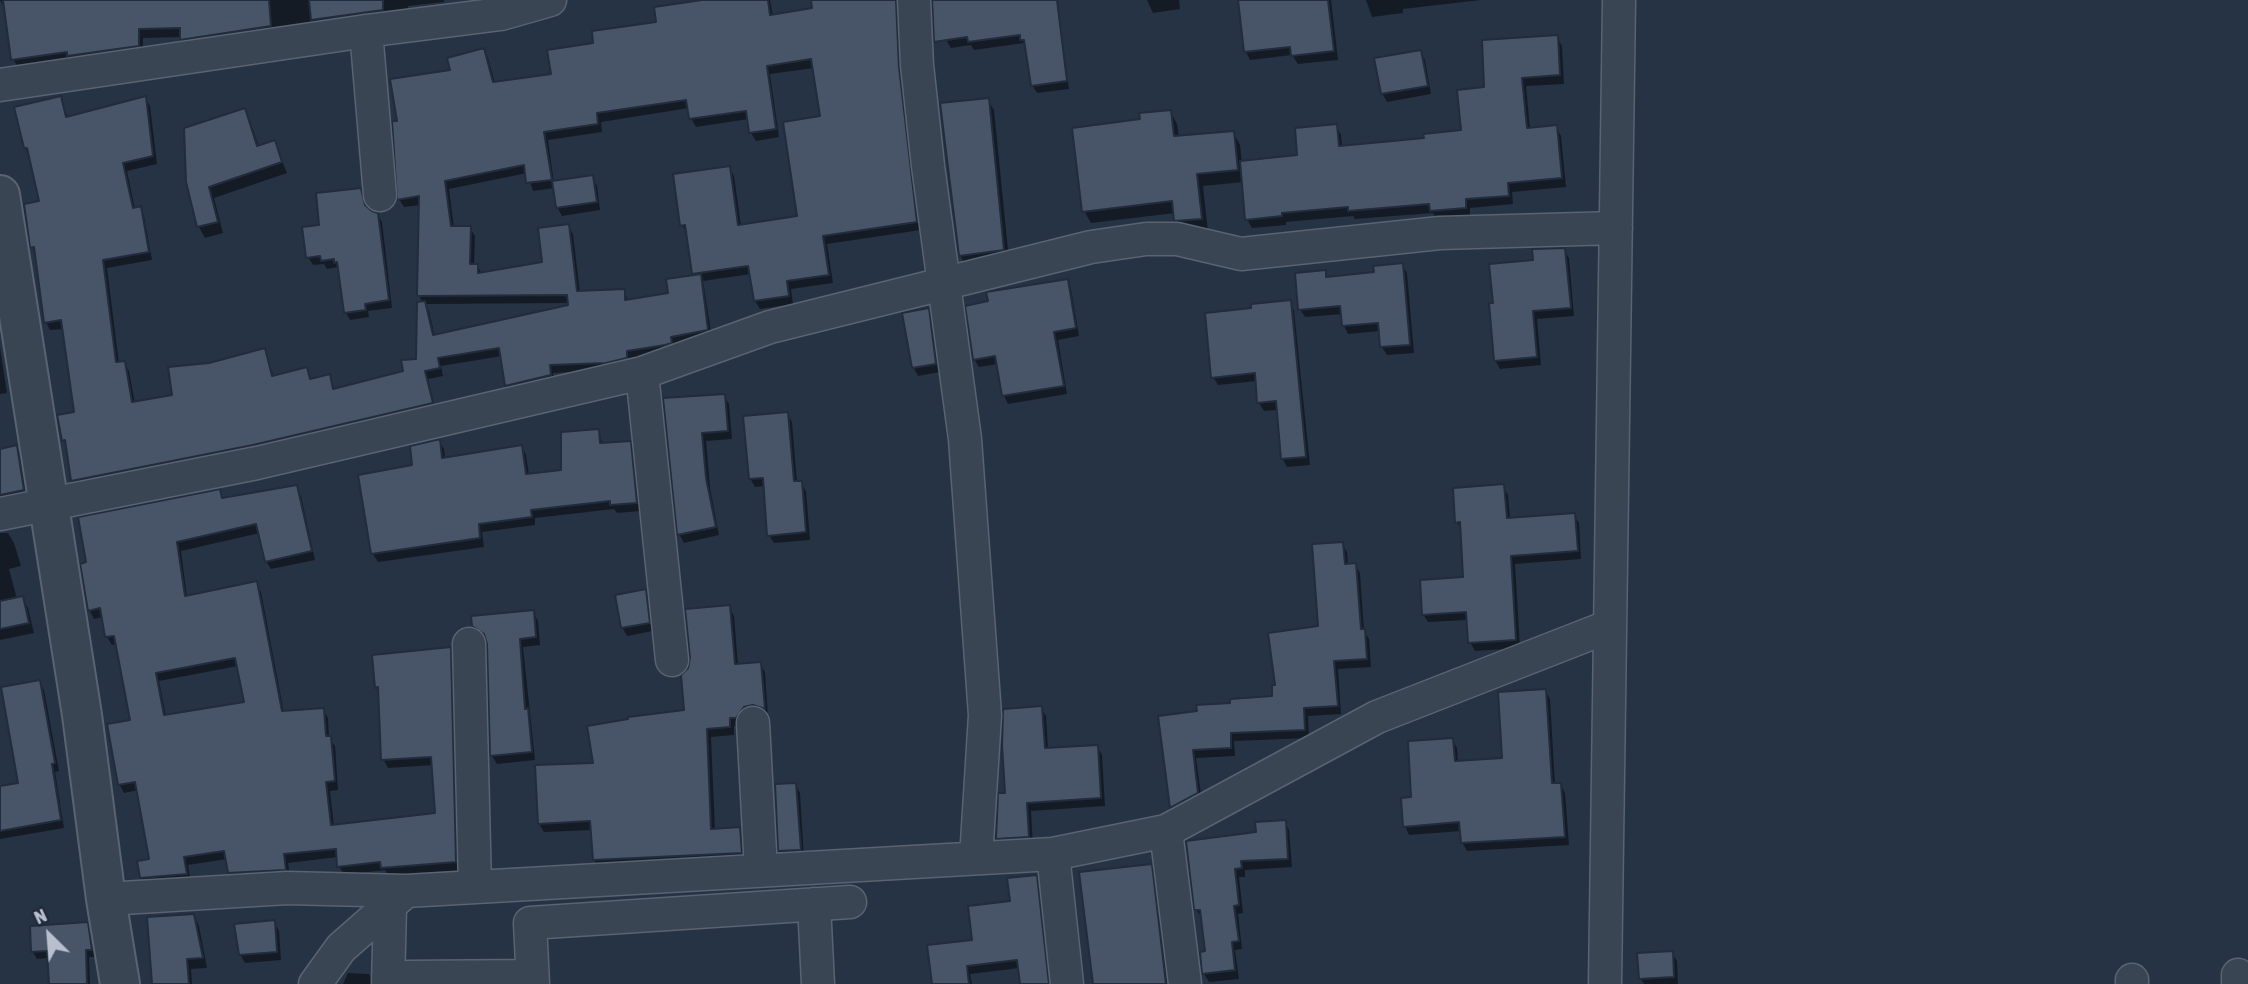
<!DOCTYPE html>
<style>
body{margin:0}
#map{position:relative;width:2248px;height:984px;overflow:hidden;background:#263345;font-family:"Asap Condensed",sans-serif}
canvas{display:block}
.north{position:absolute;left:14px;top:900px;width:70px;height:70px;-webkit-text-stroke:5px #1f2a3a;paint-order:stroke;rotate:335deg;font-size:19px;font-weight:700;line-height:28px;text-align:center;color:#b8c0ce}
.north::after{content:'';display:block;margin:auto;width:24px;height:32px;background:#b8c0ce;clip-path:polygon(50% 0,100% 100%,50% 72%,0 100%)}
</style>
<div id="map">
<canvas width="2248" height="984"></canvas>
<div class="north">N</div>
</div>
<script>
const g = document.querySelector('canvas').getContext('2d');
g.lineJoin = 'round';
function paint(path, color) {
  g.fillStyle = color;
  g.fill(path, 'evenodd');
}
function poly(rows) {
  const path = new Path2D();
  for (const r of rows) {
    path.moveTo(r[0], r[1]);
    for (let i = 2; i < r.length; i += 2) path.lineTo(r[i], r[i + 1]);
  }
  return path;
}
function stroke(path, color, width, dash) {
  g.strokeStyle = color;
  g.lineWidth = width;
  g.lineCap = dash ? 'butt' : 'round';
  g.setLineDash(dash || []);
  g.stroke(path);
}
paint(poly([
 [0,0,444,0,444,2,408,6,409,17,274,27,275,36,187,49,182,37,143,38,143,55,19,69,13,59,7,13],
 [700,0,770,0,773,16,814,10,813,0,902,0,902,76,921,230,827,244,833,283,791,289,793,304,760,309,755,301,751,274,703,281,712,338,670,353,631,359,631,366,611,370,553,373,555,384,511,394,507,386,502,356,441,366,443,376,428,379,436,411,78,489,73,481,68,448,63,440,76,414,64,329,50,330,46,322,37,256,32,247,41,202,30,156,25,148,60,98,68,118,145,98,150,106,157,164,127,171,135,209,140,208,144,216,152,260,107,268,119,364,124,363,129,371,135,404,174,397,210,364,264,350,274,377,306,369,311,381,329,376,335,390,405,372,418,361,423,303,419,296,421,205,404,207,399,199,399,122,452,71,484,50,488,58,495,83,553,75,595,45,658,23,700,2],
 [814,68,822,118,799,218,741,226,734,176,729,167,682,225,687,233,695,276,670,295,628,301,624,290,580,293,573,234,568,226,544,263,482,274,477,265,474,265,475,236,470,228,454,228,449,189,527,173,533,191,555,188,557,207,562,216,600,210,597,186,592,177,554,183,548,140,602,132,601,122,689,108,691,118,696,127,749,119,751,133,756,141,779,137,770,74],
 [570,303,570,307,435,337,429,311,425,304],
 [944,0,1057,0,1069,89,1037,93,1032,85,1027,48,1024,43,974,50,971,45,951,48,946,40],
 [1147,0,1179,0,1180,9,1153,13],
 [1239,0,1331,0,1338,60,1298,64,1292,55,1250,60,1246,52],
 [1366,0,1481,0,1403,9,1403,13,1372,17],
 [1557,37,1562,46,1564,84,1526,86,1530,129,1556,127,1561,136,1566,187,1512,192,1513,204,1470,208,1470,216,1437,220,1433,213,1355,219,1353,216,1286,222,1286,225,1252,228,1247,219,1244,182,1203,186,1208,231,1183,232,1176,220,1175,213,1091,223,1084,211,1142,121,1170,111,1177,124,1179,137,1233,132,1240,145,1242,162,1299,157,1336,126,1341,135,1342,147,1425,140,1462,132,1486,89],
 [1420,52,1425,60,1431,94,1387,102,1382,93],
 [988,100,994,110,1009,260,966,266,960,256],
 [244,110,250,121,259,147,274,142,287,173,214,198,223,233,205,238,199,227,188,182],
 [360,190,367,210,377,214,382,222,392,308,368,311,369,317,350,320,346,313,338,267,327,269,324,264,313,265,308,257,321,226],
 [1564,250,1569,258,1574,316,1537,319,1541,365,1500,369,1495,360,1495,304,1534,262],
 [1402,265,1407,273,1414,353,1387,355,1382,347,1380,331,1348,334,1344,326,1343,314,1305,317,1300,309,1325,272,1329,279,1376,274],
 [1067,281,1071,289,1079,336,1058,340,1067,394,1008,404,1004,396,998,364,979,367,974,359],
 [1290,302,1294,311,1310,465,1287,467,1282,458,1278,410,1264,411,1259,403,1257,381,1218,385,1213,377,1253,310],
 [928,310,933,318,940,372,918,376,913,367],
 [0,347,7,393,0,394],
 [724,396,729,404,732,439,706,441,710,488,719,535,684,543,679,534,665,400],
 [787,414,792,422,797,483,801,483,806,491,810,540,774,543,769,535,765,486,755,487,750,478],
 [598,431,603,445,630,443,634,451,641,511,617,513,614,509,535,518,535,525,482,532,484,547,378,562,373,554,414,467,439,441,444,449,445,459,522,447,526,455,529,475,563,471],
 [16,447,22,457,29,501,0,508,0,451],
 [1503,486,1508,495,1510,519,1574,515,1579,523,1581,559,1515,564,1520,648,1475,651,1470,642,1468,620,1428,622,1423,614,1465,579,1462,530,1457,522],
 [296,487,301,496,315,560,271,569,266,561,260,533,181,551,187,597,256,583,261,592,284,713,323,710,328,718,329,738,335,746,338,790,330,791,334,827,436,815,434,765,388,768,383,759,380,693,376,687,450,649,455,658,460,870,388,876,385,870,344,875,339,866,338,857,288,863,290,878,234,881,229,873,227,859,188,865,191,883,147,886,142,878,139,862,151,860,139,790,124,793,119,784,132,722,117,644,112,645,107,637,103,617,94,619,89,610,219,491,224,500],
 [238,666,246,704,166,716,159,681],
 [0,533,8,533,14,543,21,566,9,569,17,599,22,598,28,608,34,633,0,640],
 [1342,544,1347,552,1348,565,1355,565,1360,573,1364,631,1369,639,1371,667,1338,669,1341,714,1308,716,1309,738,1234,741,1235,756,1196,758,1202,801,1176,815,1171,808,1160,718,1199,713,1232,704,1274,697,1319,627],
 [645,591,650,599,653,631,627,636,622,627],
 [729,607,734,616,738,666,760,664,765,672,768,717,758,713,741,726,734,726,734,735,711,737,715,830,739,829,744,838,746,862,599,868,594,860,593,830,544,832,539,824,595,765,686,712],
 [533,612,538,621,540,645,523,647,535,760,497,764,492,756,488,641,479,635,474,626],
 [39,682,44,690,59,771,55,772,64,828,0,839,0,788,20,785],
 [1545,690,1550,699,1555,785,1561,785,1565,793,1569,845,1467,851,1462,842,1462,831,1409,835,1405,826,1413,799,1452,739,1457,748,1458,763,1504,759],
 [1041,708,1046,716,1048,749,1097,746,1102,755,1105,806,1031,811,1033,845,1002,847,997,838,1006,795],
 [796,785,800,793,804,858,785,859,780,851],
 [1285,822,1289,830,1292,867,1245,870,1245,877,1239,877,1243,913,1238,914,1242,949,1235,950,1239,979,1209,982,1204,974,1201,954,1207,953,1203,918,1196,910,1258,833],
 [1151,866,1155,873,1169,984,1094,984],
 [1036,877,1040,885,1052,984,1021,984,1020,968,970,974,972,984,933,984],
 [194,916,199,926,207,968,191,969,192,984,154,984],
 [274,922,279,931,281,960,245,963,240,954],
 [87,923,91,931,95,957,89,957,90,984,50,984,49,958,37,959,32,951],
 [1672,953,1677,961,1678,984,1644,984,1640,978],
 [348,973,369,974,374,984,343,984]
]), '#0007');
const building = poly([
 [3,0,269,0,271,26,180,40,180,28,139,29,139,46,67,56,67,52,11,60,3,0],
 [309,0,383,0,383,10,311,20,309,0],
 [702,0,768,0,770,15,812,8,811,0,896,0,899,67,917,222,823,236,829,275,787,281,789,296,754,301,748,266,692,274,685,225,680,226,673,174,730,166,738,225,797,216,783,122,820,116,811,59,767,66,776,129,749,133,746,111,689,119,686,100,597,113,598,124,544,132,552,180,526,183,524,165,445,181,451,226,471,226,470,264,478,264,478,273,542,262,538,228,569,224,577,291,625,289,625,300,668,293,666,279,701,274,708,330,671,337,672,343,665,345,627,351,627,358,606,363,550,365,551,375,505,386,499,348,438,358,440,368,425,371,433,403,253,445,71,481,65,440,62,441,57,415,74,412,61,320,44,323,34,247,30,248,24,204,39,201,27,148,24,148,14,107,61,96,66,117,146,96,153,156,123,163,133,208,141,206,149,252,103,260,116,362,125,361,132,402,172,395,168,367,209,363,265,348,272,376,307,367,310,379,330,374,333,389,403,371,401,360,416,359,417,302,425,301,433,335,568,305,567,295,417,296,419,196,397,200,392,121,397,121,390,79,450,70,447,58,484,48,493,82,551,74,547,50,593,43,592,31,656,22,654,7,702,0],
 [932,0,1057,0,1067,81,1031,86,1024,40,1020,40,1020,35,968,42,967,37,934,42,932,0],
 [1238,0,1328,0,1334,51,1291,56,1290,47,1244,52,1238,0],
 [1558,35,1560,75,1522,78,1527,128,1557,125,1562,178,1508,183,1509,196,1466,199,1466,208,1430,211,1429,204,1348,211,1348,207,1282,213,1282,216,1245,220,1240,161,1297,155,1295,128,1337,124,1339,146,1424,138,1423,134,1461,130,1457,90,1484,87,1482,40,1558,35],
 [1421,50,1428,86,1381,94,1374,58,1421,50],
 [989,98,1004,250,959,256,940,103,989,98],
 [245,108,257,146,275,140,282,162,209,187,218,222,197,227,186,182,184,128,245,108],
 [1171,110,1174,136,1234,131,1238,170,1197,174,1202,219,1174,221,1172,201,1082,212,1072,128,1140,119,1139,113,1171,110],
 [593,175,597,202,556,208,552,181,593,175],
 [361,188,365,205,372,211,378,213,389,300,365,304,366,310,344,313,337,262,334,263,334,259,321,261,320,256,306,258,302,227,319,225,316,193,361,188],
 [1565,248,1571,308,1533,311,1537,357,1494,361,1489,303,1493,303,1489,264,1533,260,1532,249,1565,248],
 [1403,263,1410,345,1380,347,1378,323,1342,326,1340,306,1298,310,1295,273,1326,270,1326,277,1374,272,1373,266,1403,263],
 [1068,279,1076,328,1054,332,1064,386,1002,396,995,356,973,360,965,306,988,301,986,292,1068,279],
 [1291,300,1306,457,1281,459,1276,401,1257,403,1255,373,1211,378,1205,313,1251,308,1251,304,1291,300],
 [929,308,936,364,912,368,902,313,929,308],
 [725,394,728,431,702,433,706,478,716,527,677,535,663,398,725,394],
 [788,412,794,481,802,481,806,532,767,536,763,478,749,479,743,416,788,412],
 [599,429,600,443,631,441,637,503,610,505,610,501,531,510,532,517,479,524,480,538,371,554,358,475,412,465,410,446,440,439,442,458,522,445,526,474,561,470,561,432,599,429],
 [17,445,24,490,0,495,0,449,17,445],
 [1504,484,1507,518,1575,513,1578,551,1511,556,1516,640,1468,643,1466,612,1422,615,1420,580,1463,577,1460,522,1455,523,1453,488,1504,484],
 [297,485,312,551,265,562,256,524,177,542,185,596,257,581,282,711,324,708,326,736,331,736,335,781,326,782,331,825,435,813,431,757,381,760,378,687,375,688,372,655,451,647,456,862,381,868,380,862,337,867,336,849,284,854,286,870,228,873,224,851,184,857,187,874,140,878,137,861,149,859,135,782,118,785,107,724,130,720,114,636,105,637,100,608,88,611,80,564,86,562,78,517,220,489,222,498,297,485],
 [235,658,244,702,164,715,156,673,235,658],
 [1343,542,1345,564,1356,563,1361,629,1365,629,1367,659,1334,661,1338,706,1304,708,1305,730,1231,733,1231,748,1193,750,1198,793,1170,808,1158,716,1197,711,1196,705,1230,703,1230,699,1272,696,1272,685,1275,685,1268,633,1318,626,1312,544,1343,542],
 [646,589,650,623,621,628,615,595,646,589],
 [23,596,29,623,0,629,0,601,23,596],
 [730,605,735,664,761,662,765,709,753,705,744,707,736,718,730,718,730,727,707,729,711,829,740,827,742,853,593,860,590,821,538,824,535,765,593,763,587,726,628,719,628,717,684,710,681,675,688,668,690,658,685,609,730,605],
 [534,610,536,637,520,639,525,709,528,708,532,752,490,756,487,644,484,634,472,626,471,616,534,610],
 [40,680,55,763,52,764,61,820,0,831,0,786,18,783,1,687,40,680],
 [1546,689,1552,783,1561,783,1565,837,1461,843,1459,822,1403,827,1401,798,1411,797,1408,741,1453,738,1455,761,1502,758,1498,692,1546,689],
 [1042,706,1045,748,1098,745,1101,798,1027,803,1029,837,996,839,998,793,1005,793,1002,745,1003,709,1042,706],
 [796,783,801,850,778,851,775,784,796,783],
 [1286,820,1288,859,1241,861,1242,868,1235,869,1239,905,1234,906,1239,941,1232,942,1235,970,1202,974,1200,952,1205,951,1200,910,1194,910,1186,841,1256,832,1255,822,1286,820],
 [1152,864,1166,984,1093,984,1079,872,1152,864],
 [1037,875,1049,984,1020,984,1017,960,967,966,969,984,932,984,927,945,972,940,968,906,1010,901,1007,878,1037,875],
 [194,914,203,958,187,959,189,984,152,984,147,917,194,914],
 [275,920,277,952,239,955,234,924,275,920],
 [88,922,92,950,86,950,87,984,49,984,47,951,31,952,30,926,88,922],
 [1673,951,1674,977,1639,979,1637,953,1673,951]
]);
paint(building, '#485569');
stroke(building, '#212c3c', 2);
const minor = poly([
 [914,0,917,65,928,166,965,439,985,715,976,858],
 [366,31,380,195],
 [0,85,366,31,501,14,550,0],
 [642,373,672,660],
 [0,514,257,463,642,373,770,327,1091,247,1146,239,1177,239,1241,254,1440,233,1616,228],
 [469,644,475,887],
 [753,723,761,870],
 [1166,831,1185,984],
 [1053,854,1067,984],
 [106,899,287,888,406,891,1053,854,1166,831,1377,717,1610,626],
 [814,904,818,984],
 [2238,975,2238,984],
 [408,977,532,976],
 [2132,980,2132,984],
 [315,984,341,948,406,891],
 [388,984,390,907],
 [533,984,530,923,850,902],
 [1605,984,1619,0]
]);
const tertiary = poly([
 [0,195,82,715,106,899,120,984]
]);
stroke(minor, '#596372', 35);
stroke(tertiary, '#596372', 42);
stroke(minor, '#3a4554', 32);
stroke(tertiary, '#3a4554', 38);
</script>
